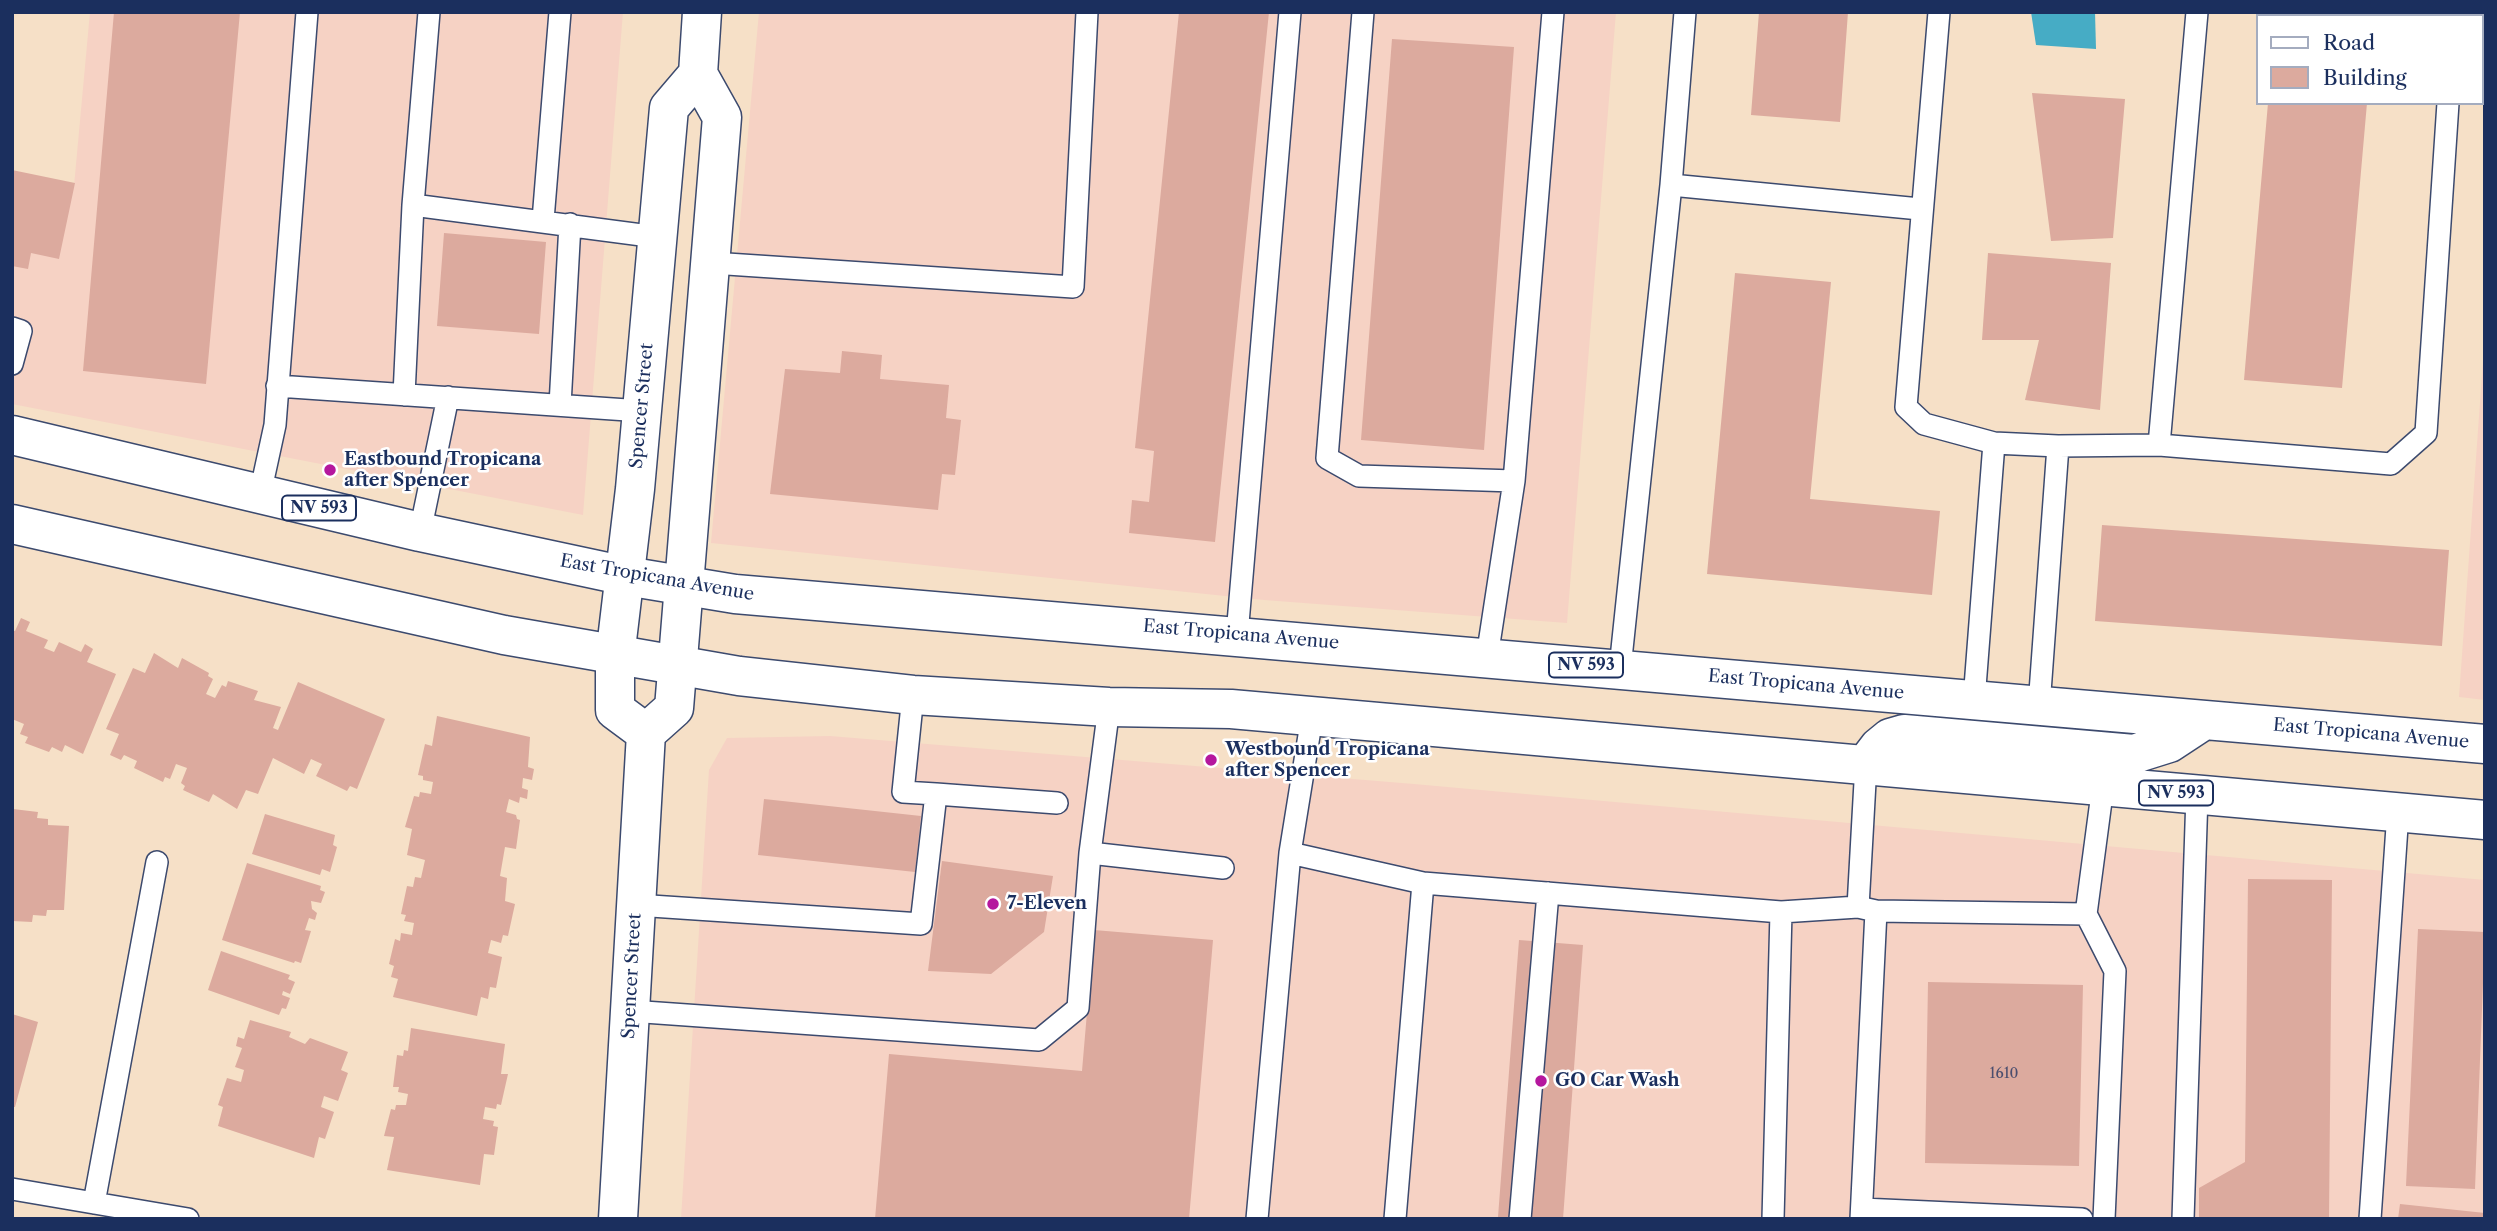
<!DOCTYPE html>
<style>
body{margin:0}
#map{position:relative;width:2497px;height:1231px;overflow:hidden;background:#f6e0c7;font-family:"Libre Caslon Text",serif}
canvas{display:block}
.frame{position:absolute;inset:0;border:14px solid #1b2f5e;pointer-events:none}
.legend{position:absolute;left:2256px;top:14px;width:228px;height:91px;box-sizing:border-box;background:#fff;border:2px solid #a4acbf;margin:0;padding:9px 12px;list-style:none;font-size:21px;color:#1b2f5e}
.legend li{display:flex;align-items:center;gap:14px;height:35px}
.legend b{width:35px;border:2px solid #a4acbf}
</style>
<div id="map">
<canvas width="2497" height="1231"></canvas>
<div class="frame"></div>
<ul class="legend">
<li><b style="height:9px;background:#fff"></b>Road</li>
<li><b style="height:19px;background:#dcaa9e"></b>Building</li>
</ul>
</div>
<script>
const g = document.querySelector('canvas').getContext('2d');
g.lineJoin = 'round';
function paint(path, color) {
  g.fillStyle = color;
  g.fill(path, 'evenodd');
}
function poly(rows) {
  const path = new Path2D();
  for (const r of rows) {
    path.moveTo(r[0], r[1]);
    for (let i = 2; i < r.length; i += 2) path.lineTo(r[i], r[i + 1]);
  }
  return path;
}
function stroke(path, color, width, dash) {
  g.strokeStyle = color;
  g.lineWidth = width;
  g.lineCap = dash ? 'butt' : 'round';
  g.setLineDash(dash || []);
  g.stroke(path);
}
function write(font, color, halo, rows, align = 'center') {
  g.font = font + ' "Libre Caslon Text",serif';
  g.lineWidth = 5;
  g.setLineDash([]);
  g.textBaseline = 'middle';
  g.strokeStyle = halo;
  g.fillStyle = color;
  for (const [text, x, y, turn = 0] of rows) {
    g.save();
    g.translate(x, y);
    g.rotate((+turn || 0) * Math.PI / 180);
    g.textAlign = isNaN(turn) ? turn : align;
    if (halo) g.strokeText(text, 0, 0);
    g.fillText(text, 0, 0);
    g.restore();
  }
}
paint(poly([
 [90,12,623,12,583,515,12,404,12,172,74,186],
 [759,12,1616,12,1567,623,1264,600,711,543],
 [2485,332,2485,700,2459,697],
 [830,736,1414,784,2485,880,2485,1219,681,1219,709,770,727,738]
]), '#f6d2c4');
paint(poly([
 [2031,12,2095,12,2096,49,2036,45]
]), '#46acc5');
paint(poly([
 [114,12,240,12,206,384,83,371],
 [1179,12,1269,12,1215,542,1129,533,1132,500,1149,502,1154,451,1135,448],
 [1759,12,1848,12,1840,122,1751,115],
 [1392,39,1514,47,1484,450,1361,440],
 [2032,93,2125,99,2113,238,2051,241],
 [2268,103,2367,103,2342,388,2244,380],
 [12,170,75,183,59,259,31,253,28,269,12,266],
 [444,233,546,242,539,334,437,326],
 [1988,253,2111,263,2100,410,2025,400,2039,340,1982,340],
 [1735,273,1831,282,1810,499,1940,511,1932,595,1707,574],
 [842,351,882,355,880,379,949,385,946,418,961,420,955,475,942,474,938,510,770,494,785,369,840,373],
 [2102,525,2449,550,2442,646,2095,621],
 [21,618,30,622,26,631,48,640,44,648,54,652,59,642,81,652,85,644,93,649,87,662,116,674,83,754,65,745,62,752,52,747,49,752,25,743,28,737,20,734,24,724,12,719,12,630,15,631],
 [154,653,178,668,182,658,209,673,208,676,213,679,206,694,215,698,222,685,226,687,228,681,258,691,254,700,281,707,273,728,278,730,298,682,385,719,357,789,350,786,347,791,316,776,322,764,311,759,304,774,273,758,258,794,246,790,237,809,213,794,209,802,183,790,185,786,181,783,187,768,176,764,170,779,165,777,163,782,134,768,137,761,124,755,121,760,110,755,119,734,106,729,133,668,145,673],
 [437,716,530,737,528,767,534,769,532,780,523,778,522,788,528,790,527,799,520,797,519,803,509,799,506,812,516,815,517,819,520,820,516,849,505,847,500,876,507,878,505,901,515,904,508,936,503,935,501,943,491,940,488,953,502,957,496,988,490,987,488,999,481,997,477,1016,393,997,398,979,391,977,394,966,389,964,395,939,400,941,401,933,412,935,414,923,404,921,406,915,401,914,407,886,413,887,415,877,421,878,425,860,407,855,412,829,405,827,414,796,419,797,420,792,431,794,433,782,423,780,423,776,418,775,425,744,432,746],
 [764,799,921,816,915,872,758,855],
 [13,809,38,812,37,818,48,819,48,825,69,826,64,910,47,910,46,916,33,915,32,922,12,921],
 [265,814,335,835,333,845,337,847,330,872,322,869,320,875,252,854],
 [942,861,1053,876,1044,932,991,974,928,971],
 [247,863,321,886,320,890,325,892,321,903,311,901,312,909,317,913,315,920,309,918,305,930,311,931,301,963,295,961,294,963,222,940],
 [2248,879,2332,880,2329,1219,2199,1219,2199,1188,2245,1162],
 [2418,929,2485,932,2475,1189,2406,1186],
 [1094,930,1213,940,1189,1219,875,1219,889,1054,1082,1071],
 [1519,940,1583,945,1563,1219,1498,1217],
 [221,951,290,975,288,979,295,982,290,994,283,991,282,995,290,998,286,1009,282,1008,279,1015,208,990],
 [1928,982,2083,985,2079,1166,1925,1163],
 [12,1014,38,1022,15,1107,12,1107],
 [250,1020,291,1032,289,1037,305,1044,310,1038,348,1052,341,1070,348,1073,338,1101,324,1096,321,1107,334,1112,325,1139,319,1137,314,1158,218,1126,223,1107,218,1105,227,1078,241,1082,244,1070,235,1067,242,1048,236,1046,238,1037,244,1039],
 [411,1028,505,1044,501,1074,508,1074,501,1105,497,1104,496,1109,485,1107,483,1119,494,1121,493,1126,498,1127,494,1155,484,1154,480,1185,387,1170,394,1137,384,1136,391,1109,395,1110,396,1105,406,1105,408,1094,398,1092,399,1087,393,1087,397,1055,403,1056,404,1050,408,1051],
 [2400,1204,2485,1213,2485,1219,2398,1219]
]), '#dcaa9e');
const service = poly([
 [1363,12,1327,458,1359,476,1514,481],
 [1939,12,1906,407,1924,424,1994,443,2058,446,2159,445],
 [2197,12,2159,445,2391,464,2426,433,2448,103],
 [2454,16,2455,12],
 [1671,185,1920,209],
 [413,205,657,237],
 [543,220,560,12],
 [712,263,1073,287,1087,12],
 [12,328,21,331,12,364],
 [277,386,642,411],
 [404,395,413,205,429,12],
 [560,405,570,224],
 [260,494,275,425,307,12],
 [420,532,448,397],
 [1237,635,1290,12],
 [1487,657,1514,481,1553,12],
 [1620,668,1671,185,1685,12],
 [913,695,903,792,936,794],
 [1974,700,1994,443],
 [2039,706,2058,446],
 [2103,786,2086,914,2115,971,2104,1219],
 [1090,853,1223,868],
 [1290,853,1423,883,1781,912,1858,907,1876,911,2086,914],
 [636,905,921,924,936,794,1057,803],
 [1858,907,1866,764],
 [630,1011,1039,1040,1078,1008,1090,853,1109,707],
 [12,1189,188,1219],
 [94,1203,157,862],
 [1862,1209,2082,1219],
 [1257,1219,1290,853,1312,717],
 [1395,1219,1423,883],
 [1520,1219,1548,893],
 [1773,1219,1781,912],
 [1861,1219,1876,911],
 [2183,1219,2197,795],
 [2370,1219,2398,812]
]);
const tertiary = poly([
 [646,733,615,710,615,657,635,489,669,108,698,74],
 [618,1219,646,733,674,708,722,117,698,74,702,12]
]);
const primary = poly([
 [12,435,420,532,626,576,735,594,2485,744],
 [12,524,504,635,739,676,913,695,1109,707,1231,709,2485,820],
 [1866,764,1879,747,1890,738,1904,734,2134,754,2169,743,2204,720]
]);
stroke(service, '#3c4a6e', 24);
stroke(tertiary, '#3c4a6e', 41);
stroke(primary, '#3c4a6e', 41);
stroke(service, '#fff', 21);
stroke(tertiary, '#fff', 38);
stroke(primary, '#fff', 38);
for (const [x, y, r, color] of [
 [330,470,7,"#b5179e"],
 [1211,760,7,"#b5179e"],
 [993,904,7,"#b5179e"],
 [1541,1081,7,"#b5179e"]
]) {
  const dot = new Path2D();
  dot.arc(x, y, r, 0, 2 * Math.PI);
  g.fillStyle = color;
  g.fill(dot);
  stroke(dot, '#fff', 2.5);
}
write('14px', '#4b4e6e', null, [
 ["1610",2004,1074]
]);
for (const [x, y, w] of [
 [319,508,74],
 [1586,665,74],
 [2176,793,74]
]) {
  const box = new Path2D();
  box.roundRect(x - w / 2, y - 12.5, w, 25, 5);
  g.fillStyle = '#fff';
  g.fill(box);
  stroke(box, '#1b2f5e', 2);
}
write('bold 16px', '#1b2f5e', null, [
 ["NV 593",319,508],
 ["NV 593",1586,665],
 ["NV 593",2176,793]
]);
write('18px', '#1b2f5e', '#fff', [
 ["Spencer Street",642,406,-85],
 ["East Tropicana Avenue",657,578,10],
 ["East Tropicana Avenue",1241,635,5],
 ["East Tropicana Avenue",1806,685,5],
 ["East Tropicana Avenue",2371,734,5],
 ["Spencer Street",632,976,-87]
]);
write('bold 18px', '#1b2f5e', '#fff', [
 ["Eastbound Tropicana",344,460],
 ["after Spencer",344,481],
 ["Westbound Tropicana",1225,750],
 ["after Spencer",1225,771],
 ["7-Eleven",1007,904],
 ["GO Car Wash",1555,1081]
], 'left');
</script>
